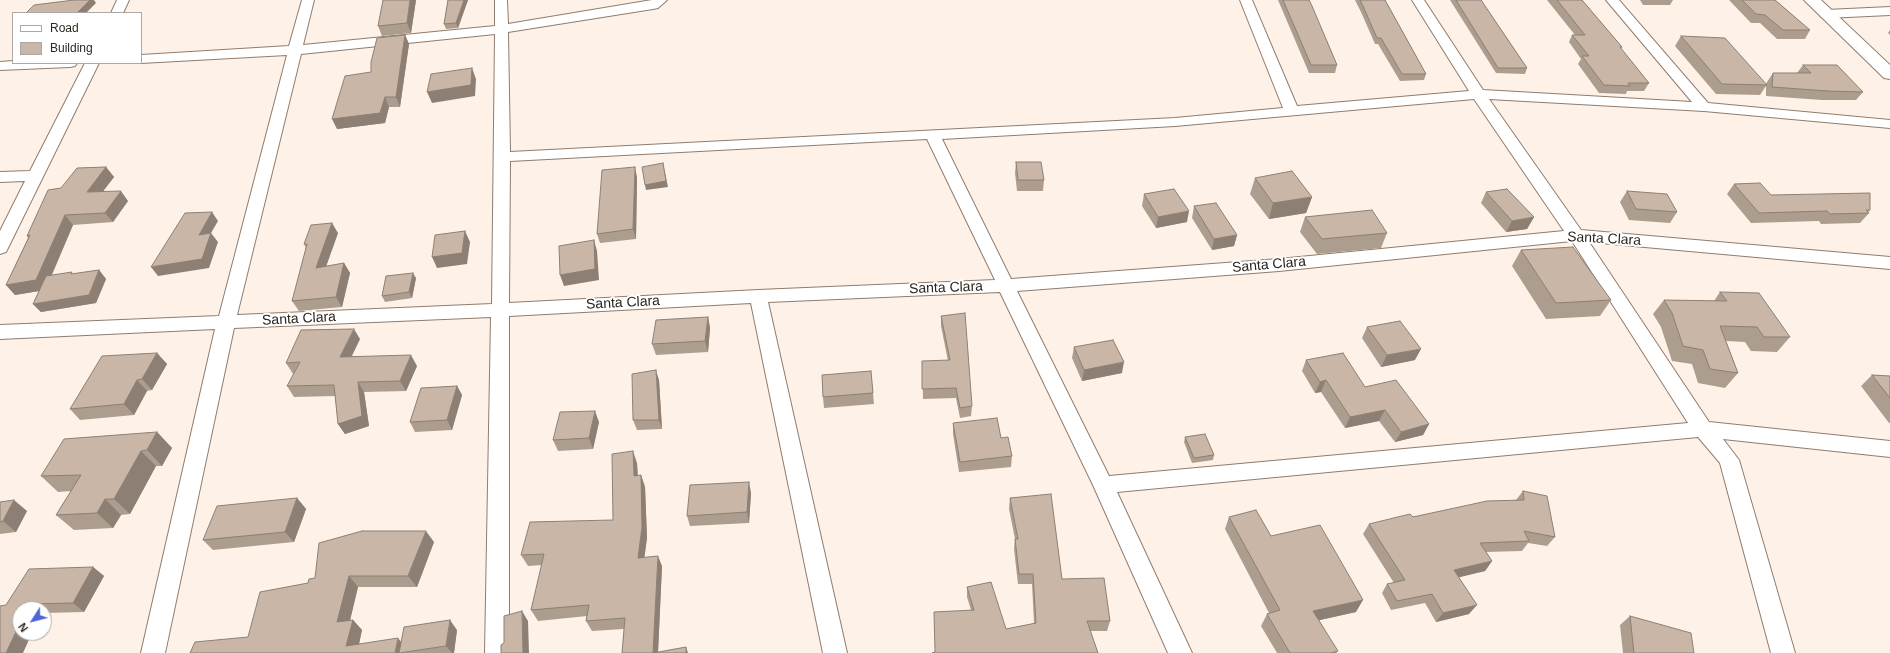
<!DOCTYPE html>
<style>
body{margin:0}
#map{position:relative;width:1890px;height:653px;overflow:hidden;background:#fef2e8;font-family:Helvetica,sans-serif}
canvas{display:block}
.legend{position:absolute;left:12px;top:12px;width:130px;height:52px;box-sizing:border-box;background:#fff;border:1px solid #aba8a5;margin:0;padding:5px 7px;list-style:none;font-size:12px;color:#2d261f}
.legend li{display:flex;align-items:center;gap:8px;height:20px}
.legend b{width:20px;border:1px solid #aba8a5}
.north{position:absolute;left:12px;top:601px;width:40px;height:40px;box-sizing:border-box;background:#fff;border:1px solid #aba8a5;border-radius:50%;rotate:234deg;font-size:11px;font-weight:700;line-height:16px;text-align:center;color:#2d261f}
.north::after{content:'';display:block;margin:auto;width:14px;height:18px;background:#4e64d9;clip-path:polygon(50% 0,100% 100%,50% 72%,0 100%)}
</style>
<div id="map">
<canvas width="1890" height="653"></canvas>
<ul class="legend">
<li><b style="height:5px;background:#fff"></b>Road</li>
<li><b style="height:11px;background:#c9b6a6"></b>Building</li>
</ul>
<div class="north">N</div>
</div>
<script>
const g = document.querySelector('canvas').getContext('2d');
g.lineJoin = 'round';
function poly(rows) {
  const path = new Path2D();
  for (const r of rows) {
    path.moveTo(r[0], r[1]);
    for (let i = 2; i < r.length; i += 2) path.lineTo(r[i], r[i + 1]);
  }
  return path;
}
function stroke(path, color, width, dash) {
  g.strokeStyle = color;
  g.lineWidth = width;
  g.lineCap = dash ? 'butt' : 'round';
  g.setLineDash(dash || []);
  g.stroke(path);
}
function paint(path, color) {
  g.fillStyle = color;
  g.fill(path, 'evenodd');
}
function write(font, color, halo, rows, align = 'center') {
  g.font = font + ' Helvetica,sans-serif';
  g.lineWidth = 4;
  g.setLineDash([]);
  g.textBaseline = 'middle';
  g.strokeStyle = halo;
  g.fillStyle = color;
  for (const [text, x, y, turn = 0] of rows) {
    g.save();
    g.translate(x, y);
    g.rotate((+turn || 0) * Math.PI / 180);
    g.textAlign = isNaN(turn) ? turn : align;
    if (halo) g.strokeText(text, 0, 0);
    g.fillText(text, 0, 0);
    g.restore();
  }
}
const street = poly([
 [117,0,129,0,123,13,111,13,117,0],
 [302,0,314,0,303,45,495,26,495,0,507,0,508,24,652,0,667,0,658,8,653,9,508,32,510,152,1175,118,1283,108,1240,0,1252,0,1297,106,1469,91,1412,0,1424,0,1483,90,1692,102,1606,0,1619,0,1708,103,1890,120,1890,128,1704,111,1489,99,1581,230,1890,257,1890,269,1589,242,1709,422,1890,441,1890,457,1723,439,1739,460,1795,653,1771,653,1720,463,1698,437,1117,492,1192,653,1168,653,1093,485,1000,292,768,302,847,653,823,653,751,303,509,316,509,653,485,653,491,317,234,328,165,653,141,653,215,329,0,339,0,325,219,316,287,55,141,63,141,55,289,46,302,0],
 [495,34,492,304,237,315,301,54,495,34],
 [1474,99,1564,231,1279,259,1011,279,942,139,1175,126,1474,99],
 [927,139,995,280,758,290,509,303,510,161,927,139],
 [1572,241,1688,423,1109,476,1017,291,1279,271,1572,241],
 [1890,7,1890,15,1826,18,1821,17,1820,14,1821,11,1826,10,1890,7],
 [13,61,13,63,77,63,75,66,70,67,0,70,0,62,13,61],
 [85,63,99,63,8,248,6,252,0,254,0,231,25,181,0,182,0,172,30,171,85,63]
]);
const secondary = poly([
 [1804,0,1821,0,1890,65,1890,79,1884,78,1804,0]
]);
stroke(street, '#8f7c6e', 2);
stroke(secondary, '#8f7c6e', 2);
paint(street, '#fff');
paint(secondary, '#fff');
paint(poly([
 [416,0,411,33,382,36,378,26],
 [448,0,468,0,458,28,446,29,444,24],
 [1278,0,1309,0,1337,65,1335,73,1309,73],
 [1355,0,1385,0,1426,74,1424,80,1400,81,1378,44,1375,44,1361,12],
 [1450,0,1481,0,1527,68,1525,74,1496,73],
 [1547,0,1582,0,1622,47,1621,49,1649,83,1644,91,1627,91,1626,94,1599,93,1578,64,1581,59,1569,42,1572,35,1575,35],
 [1640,0,1673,0,1670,5,1643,5],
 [1729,0,1775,0,1810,30,1805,39,1777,39,1760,23,1751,23],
 [1890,30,1890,35,1888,33],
 [405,35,409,44,400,107,389,107,385,123,337,129,371,72],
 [1681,36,1766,84,1767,82,1773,73,1797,73,1803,65,1863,92,1856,100,1822,100,1766,96,1766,86,1760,95,1716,94,1675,46],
 [1016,162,1044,180,1043,191,1017,191,1015,173],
 [106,167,114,177,103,191,128,201,113,222,73,225,52,275,74,274,99,270,106,279,96,303,41,312,33,304,39,291,15,295,6,285,28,238,27,236,61,188],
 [637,177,636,239,600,243,597,234],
 [1255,178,1312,197,1306,213,1269,219,1250,194],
 [1734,184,1771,195,1870,210,1868,212,1869,213,1860,223,1821,224,1819,221,1751,223,1727,194],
 [1627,191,1677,212,1670,223,1629,220,1620,202],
 [1486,192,1534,217,1527,229,1506,232,1481,203],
 [1144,194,1187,222,1156,228,1142,206],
 [1194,206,1237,235,1234,246,1212,250,1192,218],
 [1305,217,1387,233,1381,248,1317,254,1300,232],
 [338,233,326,266,344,263,350,273,342,307,299,311,292,301,306,248,304,244],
 [1521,250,1611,300,1600,316,1546,319,1512,266],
 [416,278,412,298,385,302,382,296],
 [1720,292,1790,337,1777,352,1751,351,1745,342,1726,341,1738,373,1725,388,1698,383,1692,364,1672,361,1661,327,1653,314,1664,300,1714,301],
 [941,316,972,406,971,416,960,418,956,398,923,399,922,361,948,361,941,326],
 [708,317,710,328,708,352,656,355,652,344],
 [1367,327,1415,360,1381,367,1362,338],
 [360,339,352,356,417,366,406,391,364,392,369,426,345,434,338,424,335,396,294,397,287,386,294,374,293,374,286,363],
 [1074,347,1122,373,1082,381,1072,358],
 [157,353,167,364,152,390,147,391,134,415,80,420,70,409],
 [1306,360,1365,387,1429,424,1423,435,1395,442,1379,421,1345,428,1321,392,1315,393,1302,371],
 [871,371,874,404,824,408,823,397],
 [1872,375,1890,376,1890,423,1889,423,1861,386],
 [659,380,662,429,637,430,633,420],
 [457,386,462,395,452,430,415,432,410,422],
 [599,422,593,449,558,451,553,440],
 [953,423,1001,438,1012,456,1011,467,959,472,953,434],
 [157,432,172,448,162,466,156,466,130,514,121,515,113,528,74,530,56,515,71,491,58,492,41,476],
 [1185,437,1214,455,1213,460,1192,463,1184,442],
 [637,463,638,476,641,475,645,487,647,538,644,557,662,566,658,652,688,653,622,653,624,629,592,631,586,621,587,616,538,621,531,610,542,565,528,566,521,555,613,520],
 [1523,491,1555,537,1547,546,1528,543,1522,551,1486,552,1492,561,1485,571,1459,577,1469,614,1436,622,1425,603,1391,610,1382,593,1387,584,1394,583,1363,534,1369,524,1516,500],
 [751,493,749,523,690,526,687,516],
 [297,498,306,509,294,542,213,550,203,540],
 [1010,498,1062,579,1110,621,1107,631,1090,631,935,652,971,610,967,597,967,587,1006,629,1034,624,1032,584,1018,584,1014,549,1015,539,1009,509],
 [0,502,27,511,16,532,0,534],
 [1229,517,1271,536,1356,612,1319,620,1337,653,1277,653,1261,626,1267,614,1269,613,1225,529],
 [434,542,417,587,358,587,350,620,353,620,362,630,359,644,401,642,457,630,454,653,190,653,248,637,308,583,315,578],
 [93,567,104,576,84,612,44,613,44,609,20,609,6,605],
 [1630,616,1694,653,1623,653,1620,625]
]), '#ad9d8f');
paint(poly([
 [90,0,94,0,96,3,86,13,77,13],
 [410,0,416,0,411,33,407,23],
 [464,0,468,0,458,28,456,23],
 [405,35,409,44,400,107,396,97],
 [472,68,476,79,475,96,432,103,427,92],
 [385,97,389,107,385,123,337,129,332,119],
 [663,163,668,187,646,190,645,185],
 [106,167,114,177,95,202,87,192],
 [635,167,637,177,636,239,633,229],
 [121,191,128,201,113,222,105,213],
 [1312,197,1306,213,1269,219,1273,203],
 [1189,211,1187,222,1156,228,1158,217],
 [212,212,218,221,211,233,218,242,209,268,158,276,151,267,199,235],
 [65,215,73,225,45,290,15,295,6,285],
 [1534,217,1527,229,1506,232,1512,221],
 [332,223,338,233,322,278,316,268],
 [465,231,470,242,467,264,437,268,432,257],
 [1237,235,1234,246,1212,250,1214,239],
 [594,240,597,251,599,280,564,286,560,275],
 [344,263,350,273,342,307,336,297],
 [99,270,106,279,96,303,41,312,33,304],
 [413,273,416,278,412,298,409,292],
 [708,317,710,328,708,352,705,341],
 [354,329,360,339,346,367,340,357],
 [1421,349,1415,360,1381,367,1387,355],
 [157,353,167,364,152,390,142,379],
 [411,355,417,366,406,391,400,381],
 [1124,362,1122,373,1082,381,1084,370],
 [656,370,659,380,662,429,659,420],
 [137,380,147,391,134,415,124,404],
 [1326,380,1321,392,1315,393,1320,382],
 [358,382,364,392,369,426,345,434,338,424],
 [457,386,462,395,452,430,447,420],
 [1385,410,1379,421,1345,428,1350,417],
 [595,411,599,422,593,449,589,438],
 [1429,424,1423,435,1395,442,1401,432],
 [157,432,172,448,162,466,147,450],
 [141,451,156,466,130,514,114,499],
 [633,451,637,463,638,488,634,476],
 [641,475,645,487,647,538,643,569,638,558],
 [749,482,751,493,749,523,747,512],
 [297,498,306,509,294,542,285,532],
 [105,499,121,515,113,528,97,513],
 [14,500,27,511,16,532,3,521],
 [426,531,434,542,417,587,408,576],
 [658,556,662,566,658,653,653,653],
 [1492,561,1485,571,1448,580,1454,570],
 [93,567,104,576,84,612,73,603],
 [349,576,358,587,347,633,337,622],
 [1363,600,1356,612,1307,623,1313,611],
 [29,604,35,609,26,609],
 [1477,605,1469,614,1436,622,1443,613],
 [522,611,528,621,529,653,523,653],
 [353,620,362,630,357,653,346,646],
 [450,620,457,630,454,653,452,653,446,646],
 [20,623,20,633,32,633,23,653,6,653],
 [398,638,407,649,399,653,395,653],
 [686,647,688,653,686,653]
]), '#8d7f74');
const building = poly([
 [74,0,90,0,77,13,26,13,34,5,74,0],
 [383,0,410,0,407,23,378,26,383,0],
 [448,0,464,0,456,23,444,24,448,0],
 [1283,0,1309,0,1312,6,1337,65,1311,65,1283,0],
 [1360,0,1385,0,1426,74,1402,74,1381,38,1377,38,1363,6,1360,0],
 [1456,0,1481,0,1527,68,1498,68,1456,0],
 [1557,0,1582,0,1622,47,1620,47,1649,83,1628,83,1630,86,1604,85,1582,56,1589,56,1572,35,1585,35,1557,0],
 [1742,0,1775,0,1810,30,1783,30,1765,15,1756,14,1742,0],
 [405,35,396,97,385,97,380,113,332,119,345,76,371,72,371,62,377,38,405,35],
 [1681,36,1725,38,1767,85,1722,84,1681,36],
 [1803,65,1837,65,1863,92,1828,91,1772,87,1773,73,1811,73,1803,65],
 [472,68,471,85,427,92,431,74,472,68],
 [1016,162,1041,162,1044,180,1018,180,1016,162],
 [663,163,666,181,645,185,642,167,663,163],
 [106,167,87,192,121,191,105,213,65,215,36,280,6,285,30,235,27,236,48,190,61,188,77,168,106,167],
 [635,167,633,229,597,234,602,170,635,167],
 [1292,171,1312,197,1273,203,1255,178,1292,171],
 [1760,183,1771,195,1870,193,1870,210,1866,210,1869,213,1830,214,1827,211,1759,213,1734,184,1760,183],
 [1174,189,1189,211,1158,217,1144,194,1174,189],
 [1507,189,1534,217,1512,221,1486,192,1507,189],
 [1627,191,1667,194,1677,212,1636,209,1627,191],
 [1216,203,1237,235,1214,239,1194,206,1216,203],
 [1372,210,1387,233,1322,239,1305,217,1372,210],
 [212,212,199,235,211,233,202,259,151,267,185,213,212,212],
 [332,223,316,268,344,263,336,297,292,301,307,244,304,244,311,225,332,223],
 [465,231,462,253,432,257,435,235,465,231],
 [594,240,595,269,560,275,559,246,594,240],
 [1573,247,1611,300,1556,303,1521,250,1573,247],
 [99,270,89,295,33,304,46,276,72,272,71,274,99,270],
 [413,273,409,292,382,296,386,276,413,273],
 [1720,292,1759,293,1790,337,1764,337,1757,327,1720,326,1738,373,1710,369,1703,350,1683,346,1672,313,1664,300,1727,301,1720,292],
 [965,313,972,406,960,408,956,388,922,389,922,361,950,360,941,316,965,313],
 [708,317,705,341,652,344,656,320,708,317],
 [1400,321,1421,349,1387,355,1367,327,1400,321],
 [354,329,340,357,411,355,400,381,358,382,362,416,338,424,334,385,287,386,300,362,286,363,301,330,354,329],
 [1113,340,1124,362,1084,370,1074,347,1113,340],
 [157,353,142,379,137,380,124,404,70,409,102,356,157,353],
 [1343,353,1365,387,1396,380,1429,424,1401,432,1385,410,1350,417,1326,380,1320,382,1306,360,1343,353],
 [656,370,659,420,633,420,632,374,656,370],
 [871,371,873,393,823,397,822,375,871,371],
 [1872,375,1890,376,1890,398,1872,375],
 [457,386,447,420,410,422,421,388,457,386],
 [595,411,589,438,553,440,560,412,595,411],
 [997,418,1001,438,1008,437,1012,456,960,462,953,423,997,418],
 [157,432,147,450,141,451,114,499,105,499,97,513,56,515,81,475,41,476,64,439,157,432],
 [1205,434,1214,455,1194,458,1185,437,1205,434],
 [633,451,634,476,641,475,642,527,638,558,658,556,653,653,686,647,686,653,622,653,625,618,586,621,589,605,531,610,544,554,521,555,530,522,613,520,612,454,633,451],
 [749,482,747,512,687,516,690,485,749,482],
 [1523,491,1547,496,1555,537,1524,531,1529,541,1480,543,1492,561,1454,570,1477,605,1443,613,1432,594,1397,601,1387,584,1405,580,1369,524,1410,514,1413,517,1487,501,1524,500,1523,491],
 [1051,494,1062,579,1104,578,1110,621,1087,621,1098,653,932,653,935,652,934,612,974,610,967,587,991,582,1006,629,1036,623,1033,574,1019,574,1015,539,1018,539,1010,498,1051,494],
 [297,498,285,532,203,540,217,506,297,498],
 [14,500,3,521,0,522,0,502,14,500],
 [1256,510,1271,536,1320,525,1363,600,1313,611,1338,651,1331,653,1290,653,1267,614,1280,610,1229,517,1256,510],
 [362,531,426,531,408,576,349,576,337,622,353,620,346,646,398,638,395,653,190,653,195,642,248,637,260,592,308,583,309,579,315,578,319,543,362,531],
 [93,567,73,603,29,604,26,609,20,609,20,623,6,653,0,653,0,606,6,605,29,569,93,567],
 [522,611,523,653,501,653,501,645,504,643,504,616,522,611],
 [1630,616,1691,633,1694,653,1634,653,1630,616],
 [450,620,446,646,399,653,404,627,450,620]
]);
paint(building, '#c9b6a6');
stroke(building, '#8d7f74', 1);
write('14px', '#2d261f', '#fff', [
 ["Santa Clara",1604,239,3],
 ["Santa Clara",1269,265,-5],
 ["Santa Clara",946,288,-2],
 ["Santa Clara",623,303,-3],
 ["Santa Clara",299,319,-3]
]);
</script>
